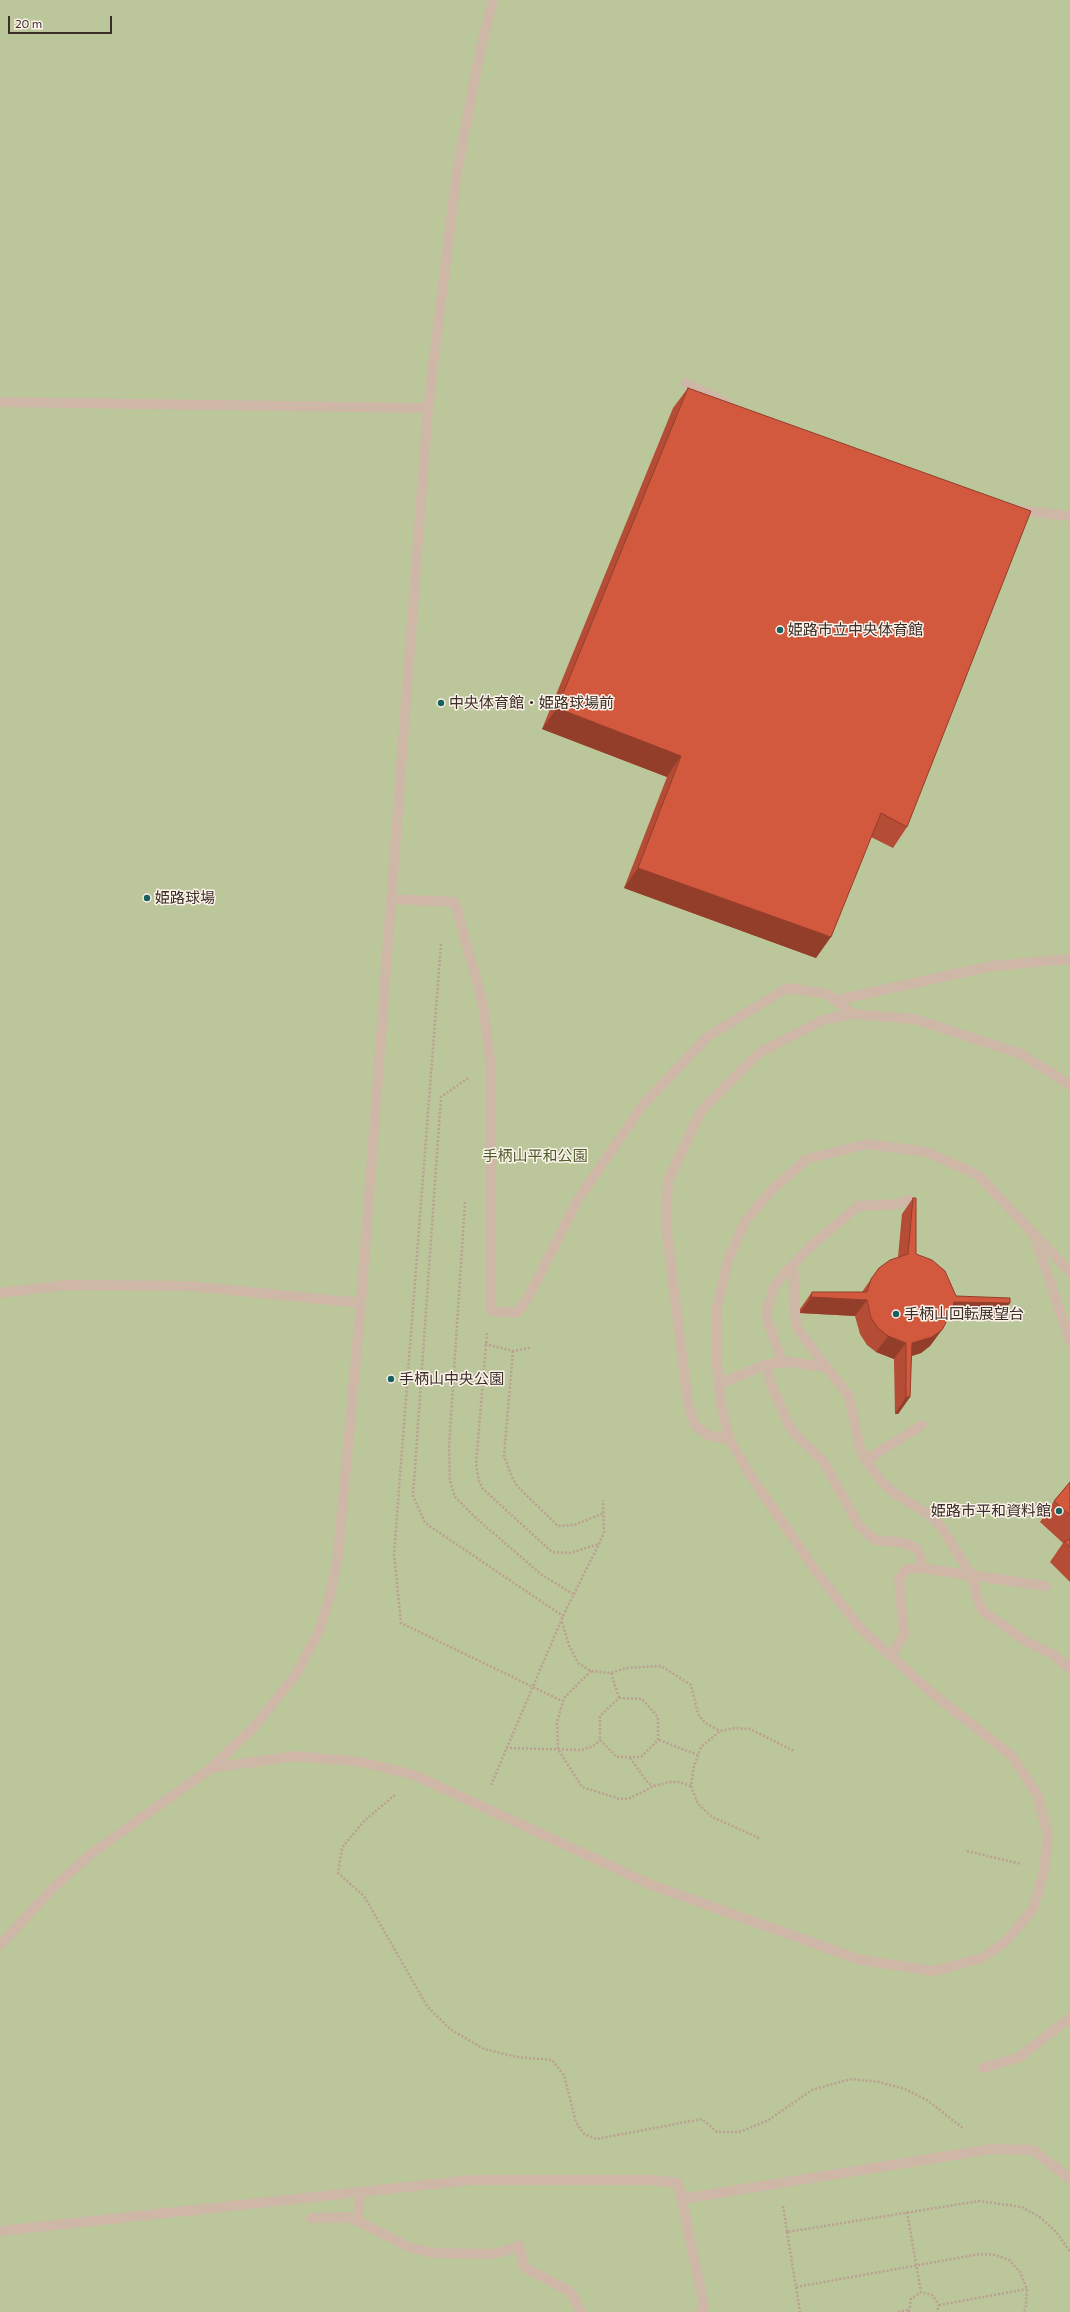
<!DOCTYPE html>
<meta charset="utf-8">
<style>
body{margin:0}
#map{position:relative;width:1070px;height:2312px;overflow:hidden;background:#f5e8dd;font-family:Commissioner,sans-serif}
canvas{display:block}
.scale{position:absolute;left:8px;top:16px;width:104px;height:18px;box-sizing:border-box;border:2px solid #3b2d28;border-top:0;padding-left:5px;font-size:12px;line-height:14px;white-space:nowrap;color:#3b2d28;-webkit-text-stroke:3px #fcf3ea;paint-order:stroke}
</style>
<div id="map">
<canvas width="1070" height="2312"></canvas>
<div class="scale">20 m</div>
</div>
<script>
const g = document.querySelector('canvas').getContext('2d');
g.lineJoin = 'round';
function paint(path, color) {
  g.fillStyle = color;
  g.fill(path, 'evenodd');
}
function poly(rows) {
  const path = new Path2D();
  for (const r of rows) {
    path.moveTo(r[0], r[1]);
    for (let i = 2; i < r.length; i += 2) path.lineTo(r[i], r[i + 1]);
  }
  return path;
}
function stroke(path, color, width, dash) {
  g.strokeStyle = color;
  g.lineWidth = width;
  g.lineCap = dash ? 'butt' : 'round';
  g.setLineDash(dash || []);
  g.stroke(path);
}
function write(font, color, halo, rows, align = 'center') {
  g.font = font + ' Commissioner,"Noto Sans JP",sans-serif';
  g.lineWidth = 3;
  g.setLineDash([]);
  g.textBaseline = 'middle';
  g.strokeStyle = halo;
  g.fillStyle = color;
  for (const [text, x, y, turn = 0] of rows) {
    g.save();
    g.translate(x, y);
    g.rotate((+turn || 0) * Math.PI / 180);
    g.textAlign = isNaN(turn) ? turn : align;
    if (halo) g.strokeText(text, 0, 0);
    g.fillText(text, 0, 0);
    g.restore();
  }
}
paint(poly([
 [0,0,1070,0,1070,2312,0,2312]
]), '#bbc69b');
stroke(poly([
 [441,944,394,1554,401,1623,562,1701],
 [468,1078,441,1097,413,1496,425,1523,563,1616],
 [465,1202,449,1448,450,1481,455,1497,477,1519,542,1575,573,1594],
 [487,1333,476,1464,479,1481,483,1489,552,1552,570,1553,599,1544],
 [485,1344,513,1351,530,1348],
 [513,1351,504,1456,512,1477,517,1486,558,1526,574,1525,604,1513],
 [562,1622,569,1645,578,1663,591,1671,611,1673,626,1668,661,1666,691,1685,698,1714,705,1723,720,1731],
 [591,1671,564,1698,557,1723,558,1749,582,1787,620,1799,628,1799,654,1786,669,1782,679,1782,691,1786],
 [611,1673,619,1698],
 [619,1698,642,1699,658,1717,658,1740,641,1757,617,1757,600,1740,600,1716,619,1698],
 [659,1740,698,1755],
 [506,1748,582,1750,593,1746,600,1740],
 [630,1758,648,1783,653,1786],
 [491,1785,563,1616,599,1544,604,1532,603,1500],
 [395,1795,364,1821,342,1848,338,1873,364,1896,427,2006,450,2029,484,2049,517,2057,552,2060,564,2075,576,2122,584,2134,596,2139,702,2119,717,2132,739,2132,767,2121,812,2090,851,2079,879,2082,905,2089,927,2100,964,2129],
 [759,1838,712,1817,698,1804,691,1786,694,1766,698,1755,701,1747,720,1731,735,1728,750,1729,794,1751],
 [967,1851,1021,1864],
 [783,2206,787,2232,979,2201,1022,2207,1041,2218,1057,2233,1070,2252],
 [907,2212,921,2292],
 [787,2232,800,2312],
 [796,2287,980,2254,995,2255,1009,2260,1020,2272,1027,2289,1026,2306,1024,2312],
 [939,2305,1027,2289],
 [898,2312,908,2310],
 [909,2312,911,2299,921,2292,932,2295,939,2305,937,2312]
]), '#bba091', 2.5, [2, 2]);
stroke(poly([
 [686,383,729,404],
 [0,402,428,408],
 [1017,510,1070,516],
 [392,899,455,902,483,1004,491,1067,491,1311,517,1313,529,1296,577,1201,642,1106,707,1037,787,988,827,994,853,1014],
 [837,1000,992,966,1070,959],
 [1035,1238,1070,1341],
 [793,1265,796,1325,802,1335,849,1396,860,1449,866,1460,882,1482,894,1493,931,1516,942,1528,971,1575,980,1606,984,1612,1027,1642,1054,1655,1070,1669],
 [0,1293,68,1285,190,1286,361,1303],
 [782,1362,767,1318,767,1309,774,1287,783,1275,811,1246,858,1206,898,1204,908,1200],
 [767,1364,770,1382,789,1425,795,1434,824,1462,859,1526,875,1540,905,1543,917,1549,920,1554,921,1568],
 [719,1384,767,1364,789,1362,826,1367],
 [729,1439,708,1435,695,1425,688,1404,666,1224,668,1181,701,1111,759,1053,823,1020,853,1014,914,1019,1021,1054,1070,1085],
 [866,1460,922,1425],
 [891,1656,904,1635,899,1579,906,1569,921,1568,1046,1586],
 [211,1768,296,1756,361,1762,414,1775,654,1886,861,1960,934,1971,982,1958,1006,1941,1033,1909,1044,1870,1048,1836,1037,1794,1012,1756,932,1693,861,1629,815,1570,751,1476,729,1439,720,1397,716,1353,717,1307,728,1260,746,1220,774,1188,807,1159,867,1144,927,1152,978,1175,1070,1272],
 [0,1945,53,1888,92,1853,211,1768,255,1726,297,1673,319,1631,330,1596,338,1555,361,1303,428,408,457,171,481,47,493,0],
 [982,2068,1018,2058,1070,2018],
 [682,2199,991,2149,1033,2150,1070,2179],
 [311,2218,347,2217,358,2221,409,2247,433,2253,492,2254,508,2250,519,2245,524,2267,571,2292,581,2312],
 [358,2221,360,2192],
 [0,2231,471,2180,652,2180,678,2183,704,2305,701,2312]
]), '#cfb7a7', 10);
paint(poly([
 [688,388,907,827,893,848,871,837,816,958,624,888,667,777,542,729,673,408],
 [913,1198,916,1254,956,1296,1010,1303,998,1319,948,1319,930,1346,921,1353,911,1356,910,1397,898,1414,895,1414,894,1359,876,1352,867,1345,860,1334,855,1316,800,1313,800,1309,812,1292,862,1292,879,1268,898,1257,902,1214],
 [1070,1482,1070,1582,1050,1562,1063,1543,1040,1522,1054,1501]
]), '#b54c35');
paint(poly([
 [557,708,681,756,667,777,542,729],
 [638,868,831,937,816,958,624,888],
 [811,1297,867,1300,855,1316,800,1313],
 [954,1302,1010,1303,998,1319,942,1319],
 [942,1330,930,1346,921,1353,906,1358,912,1343],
 [888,1336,906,1343,894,1359,876,1352],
 [906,1397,910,1397,898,1414,895,1414]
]), '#933e2b');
const building = poly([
 [688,388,1031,511,907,827,881,813,831,937,638,868,681,756,557,708,688,388],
 [913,1198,916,1198,916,1254,932,1260,945,1271,956,1296,1010,1298,1010,1303,954,1302,951,1313,942,1330,932,1337,912,1343,910,1397,906,1397,906,1343,888,1336,878,1328,871,1318,867,1300,811,1297,812,1292,867,1292,871,1279,879,1268,890,1260,908,1254,913,1198],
 [1070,1482,1070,1515,1054,1501,1070,1482],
 [1070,1539,1070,1547,1064,1542,1070,1539]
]);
paint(building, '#d2583e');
stroke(building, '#933e2b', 1);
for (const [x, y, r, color] of [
 [780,630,4,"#196161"],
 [441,703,4,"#196161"],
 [147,898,4,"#196161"],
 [896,1314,4,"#196161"],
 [391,1379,4,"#196161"],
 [1059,1511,4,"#196161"]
]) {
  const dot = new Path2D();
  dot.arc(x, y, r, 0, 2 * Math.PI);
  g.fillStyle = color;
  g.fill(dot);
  stroke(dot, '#fcf3ea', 1.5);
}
write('15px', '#3b2d28', '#fcf3ea', [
 ["姫路市立中央体育館",788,630],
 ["中央体育館・姫路球場前",449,703],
 ["姫路球場",155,898],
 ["手柄山回転展望台",904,1314],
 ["手柄山中央公園",399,1379],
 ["姫路市平和資料館",1051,1511,"right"]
], 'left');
write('15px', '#4d5c29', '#fcf3ea', [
 ["手柄山平和公園",535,1156]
]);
</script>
